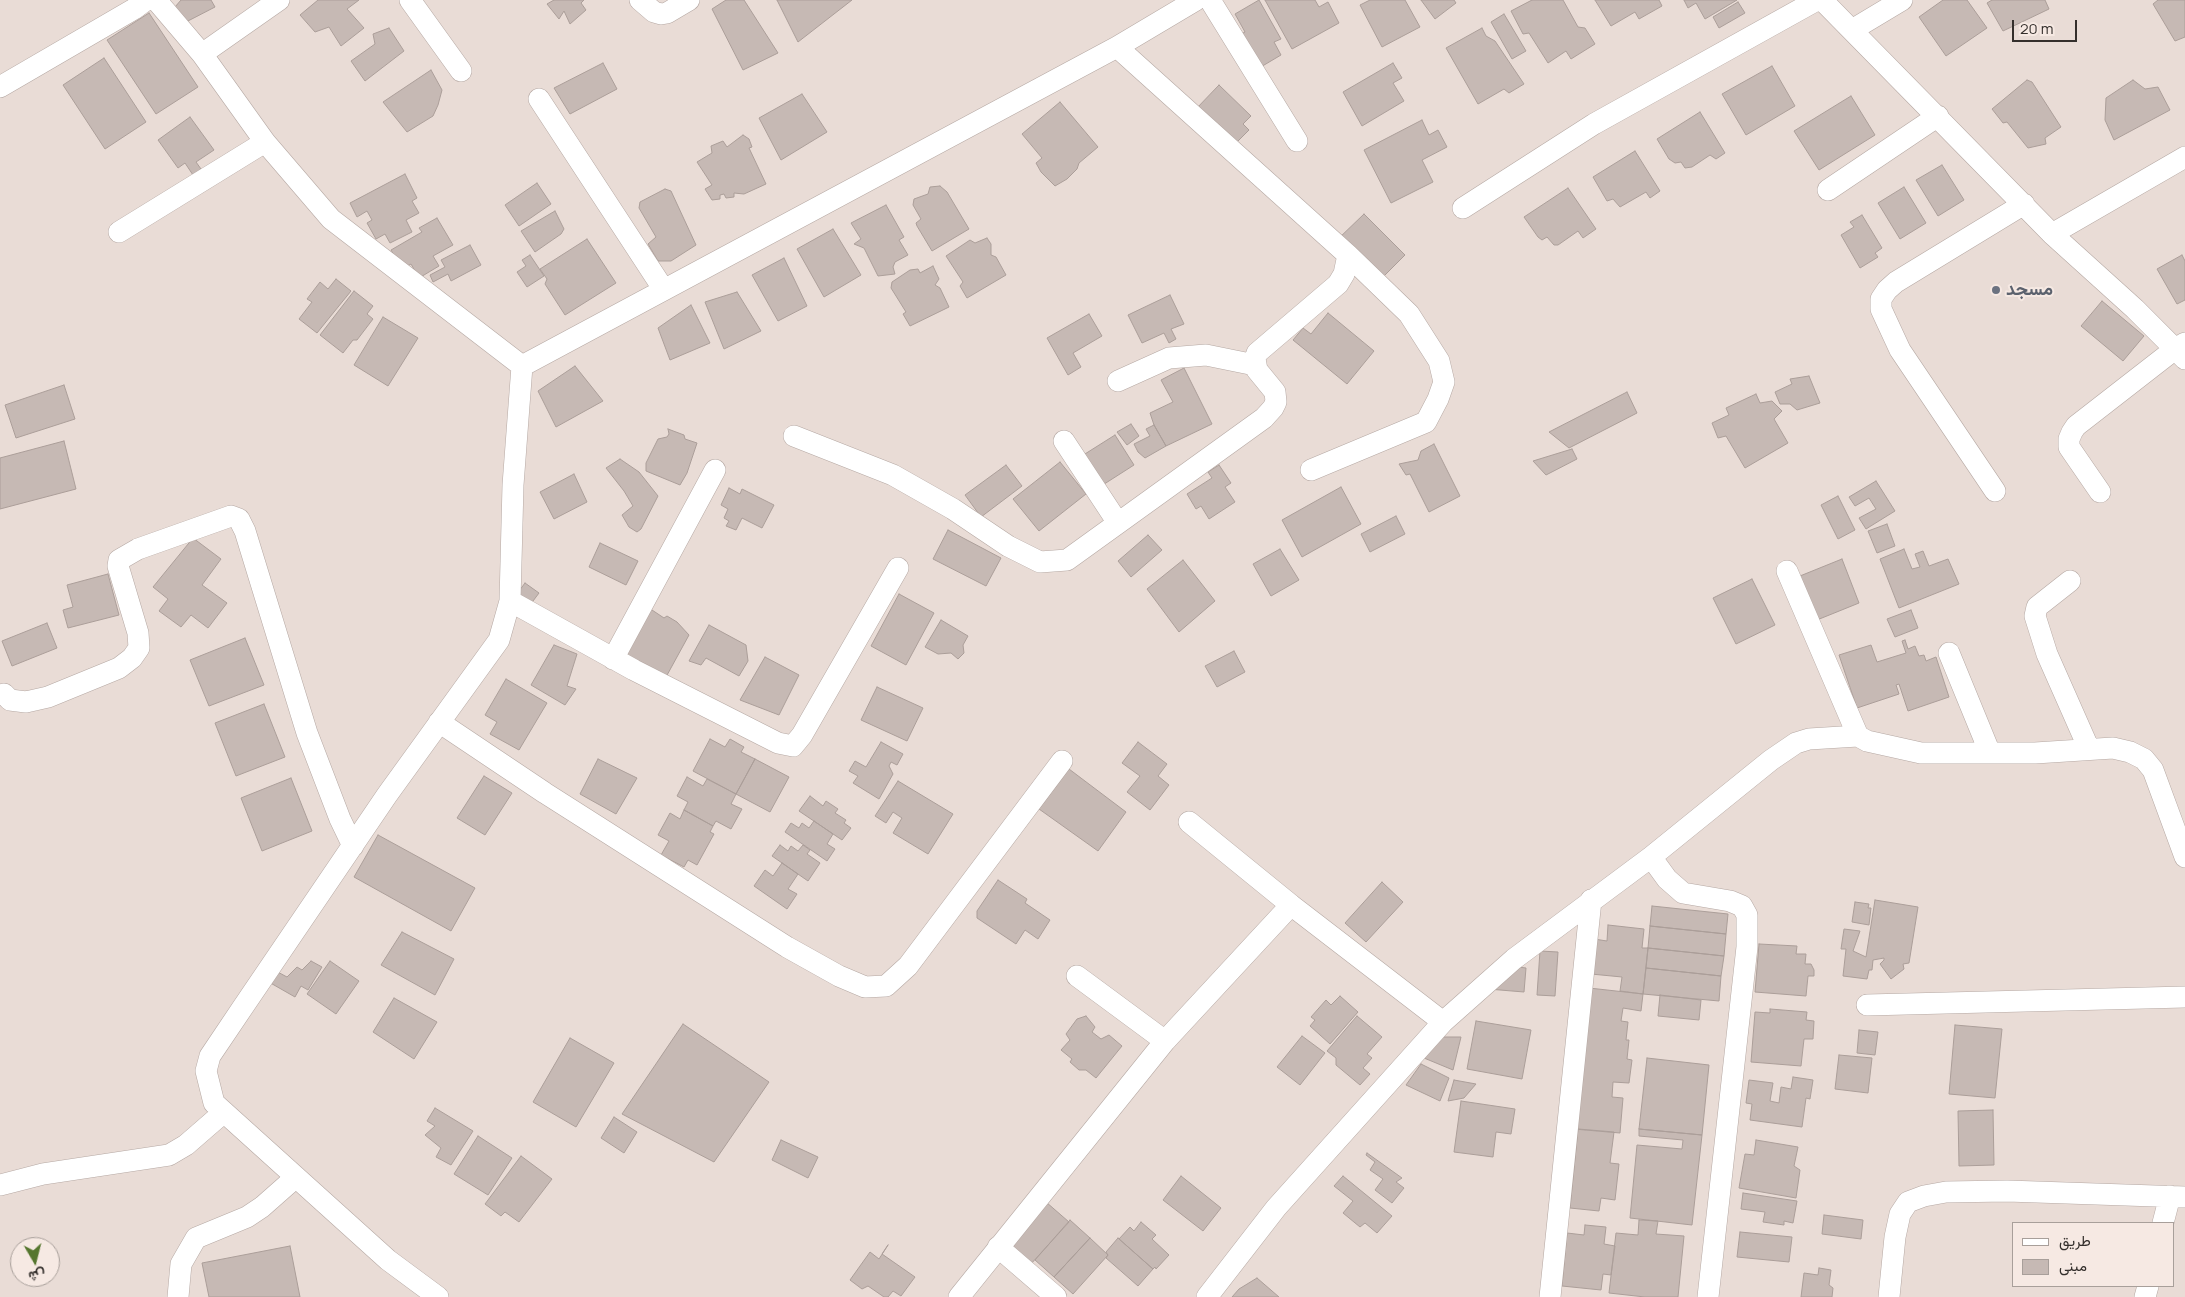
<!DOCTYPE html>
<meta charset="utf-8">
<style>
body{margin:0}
#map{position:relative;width:2185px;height:1297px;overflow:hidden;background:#e9dcd6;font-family:Manrope,Vazirmatn,sans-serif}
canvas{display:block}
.legend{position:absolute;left:2012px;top:1222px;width:162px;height:65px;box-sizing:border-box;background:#f6e9e3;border:1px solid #a89f9a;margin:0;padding:6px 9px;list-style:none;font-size:15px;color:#342f2c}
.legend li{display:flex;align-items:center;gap:10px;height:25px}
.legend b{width:25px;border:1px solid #a89f9a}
.north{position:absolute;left:10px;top:1237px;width:50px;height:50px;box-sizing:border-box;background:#f6e9e3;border:1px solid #a89f9a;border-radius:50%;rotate:172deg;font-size:14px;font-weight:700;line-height:20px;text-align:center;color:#342f2c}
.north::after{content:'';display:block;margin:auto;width:18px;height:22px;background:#55762e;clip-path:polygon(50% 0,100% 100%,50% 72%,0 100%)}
.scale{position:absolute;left:2012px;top:20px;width:65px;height:22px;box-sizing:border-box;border:2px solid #342f2c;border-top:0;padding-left:6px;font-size:15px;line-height:18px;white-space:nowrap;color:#342f2c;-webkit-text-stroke:4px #f6e9e3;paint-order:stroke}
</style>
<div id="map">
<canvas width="2185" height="1297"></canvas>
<ul class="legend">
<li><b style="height:6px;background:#fff"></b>طريق</li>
<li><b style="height:14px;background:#c6b9b4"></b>مبنى</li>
</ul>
<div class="north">ش</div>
<div class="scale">20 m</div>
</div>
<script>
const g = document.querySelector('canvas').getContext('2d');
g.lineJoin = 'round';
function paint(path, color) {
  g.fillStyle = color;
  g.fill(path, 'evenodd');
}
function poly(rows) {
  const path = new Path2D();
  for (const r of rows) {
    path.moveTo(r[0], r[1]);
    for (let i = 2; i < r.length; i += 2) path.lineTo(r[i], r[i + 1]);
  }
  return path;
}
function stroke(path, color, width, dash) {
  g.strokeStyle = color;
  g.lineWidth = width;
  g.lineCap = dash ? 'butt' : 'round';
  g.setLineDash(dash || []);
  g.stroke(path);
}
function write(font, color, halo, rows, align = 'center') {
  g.font = font + ' Manrope,Vazirmatn,sans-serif';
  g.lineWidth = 4;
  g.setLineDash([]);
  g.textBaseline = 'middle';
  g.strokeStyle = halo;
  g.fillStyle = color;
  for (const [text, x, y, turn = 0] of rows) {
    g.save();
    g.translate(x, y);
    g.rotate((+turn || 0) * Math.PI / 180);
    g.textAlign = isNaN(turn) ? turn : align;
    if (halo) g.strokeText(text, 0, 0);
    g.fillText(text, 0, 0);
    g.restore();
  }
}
const building = poly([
 [181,0,211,0,215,7,186,22,175,7,181,0],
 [318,0,359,0,347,9,364,28,341,46,329,27,315,32,300,15,318,0],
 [554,0,584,0,581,3,586,10,570,24,564,11,559,19,547,4,554,0],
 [726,0,744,0,778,53,743,70,712,9,726,0],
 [777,0,852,0,798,42,777,0],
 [1259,0,1281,39,1274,42,1281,55,1254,71,1235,37,1245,32,1235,14,1259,0],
 [1265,0,1315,0,1319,7,1328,2,1339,23,1292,49,1265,0],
 [1370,0,1405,0,1420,27,1382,47,1360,5,1370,0],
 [1421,0,1454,0,1456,3,1435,19,1421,0],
 [1532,0,1563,0,1578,27,1585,28,1595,44,1571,59,1566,51,1548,63,1529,33,1523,34,1511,11,1532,0],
 [1595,0,1659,0,1662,6,1639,19,1635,12,1611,26,1595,0],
 [1684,0,1737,0,1705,19,1696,3,1688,8,1684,0],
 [1943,0,1967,0,1987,28,1946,56,1919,17,1943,0],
 [1992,0,2045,0,2049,9,2003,31,1987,3,1992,0],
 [2158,0,2185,0,2185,37,2175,41,2153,4,2158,0],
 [1738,2,1745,13,1719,28,1713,17,1738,2],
 [149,13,198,87,156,114,107,40,149,13],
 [1504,14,1526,51,1512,59,1491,22,1504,14],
 [389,28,404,51,365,81,351,61,375,44,373,34,389,28],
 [1482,28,1486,36,1495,41,1524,84,1509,93,1504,89,1478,104,1446,48,1482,28],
 [104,58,146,122,105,149,63,85,104,58],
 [603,63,617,89,570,114,554,88,603,63],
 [1393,63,1402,78,1393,83,1404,101,1362,126,1343,92,1393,63],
 [1772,66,1795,106,1746,135,1722,94,1772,66],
 [431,70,442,90,438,105,433,116,407,132,383,102,431,70],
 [2027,80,2032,82,2061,127,2045,138,2046,144,2028,148,2007,122,2003,123,1992,109,2027,80],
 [2133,80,2145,89,2158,87,2170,110,2114,140,2105,120,2106,98,2133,80],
 [1219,85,1251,116,1243,124,1249,130,1234,145,1196,109,1219,85],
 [802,94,827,132,781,160,759,118,802,94],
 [1851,96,1875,135,1819,170,1794,131,1851,96],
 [1060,102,1098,147,1079,163,1077,169,1067,179,1055,186,1041,172,1036,163,1042,158,1022,134,1060,102],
 [1700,112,1725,153,1716,159,1710,155,1692,167,1685,168,1681,162,1675,163,1669,159,1657,139,1700,112],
 [190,117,214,150,196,162,201,169,193,175,185,163,178,168,158,140,190,117],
 [1422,120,1429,135,1438,130,1447,147,1422,160,1433,182,1391,203,1364,150,1422,120],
 [743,135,749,139,752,147,749,148,766,184,744,194,734,193,734,197,726,198,724,194,720,195,720,199,712,200,705,189,712,185,697,162,712,153,711,146,723,141,727,147,743,135],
 [1635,151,1660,191,1650,198,1646,192,1620,207,1613,199,1607,201,1593,177,1635,151],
 [1942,165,1964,200,1938,216,1916,180,1942,165],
 [405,174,417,198,412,201,419,213,406,220,412,232,390,243,385,234,376,239,367,223,372,220,367,211,357,217,350,203,405,174],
 [537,183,551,204,519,226,505,205,537,183],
 [940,186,947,192,969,229,932,251,917,226,916,223,921,219,913,205,914,199,928,194,930,187,940,186],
 [1904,187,1926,223,1900,239,1878,203,1904,187],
 [1568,188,1596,229,1583,238,1578,231,1558,245,1554,245,1547,237,1542,240,1538,237,1524,217,1568,188],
 [665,189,671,191,696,245,671,261,658,261,648,244,656,237,639,208,640,202,665,189],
 [886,205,904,237,899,240,908,255,895,262,893,267,895,274,878,276,864,248,854,244,861,239,851,223,886,205],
 [555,211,564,229,561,234,535,252,521,231,555,211],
 [1364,214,1405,255,1379,281,1337,240,1364,214],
 [1862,215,1882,248,1875,253,1878,257,1860,268,1841,235,1854,227,1850,222,1862,215],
 [437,218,453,245,433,256,439,266,419,278,411,264,402,269,391,250,422,232,419,228,437,218],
 [833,229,861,275,824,297,797,249,833,229],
 [987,238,991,244,991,255,996,257,1006,275,967,298,960,286,963,282,946,256,970,240,975,243,987,238],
 [587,239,616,283,565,315,545,284,547,279,540,269,587,239],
 [470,245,481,265,451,281,448,274,433,282,430,275,445,267,441,260,470,245],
 [530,255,544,276,527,287,517,272,526,266,522,260,530,255],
 [2182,255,2185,261,2185,300,2177,304,2157,269,2182,255],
 [784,258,807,306,778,321,752,275,784,258],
 [933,266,939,279,935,285,940,288,949,307,910,326,903,314,906,312,891,288,892,282,910,270,918,269,920,273,933,266],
 [336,279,351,291,317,333,299,319,312,302,307,299,320,282,328,289,336,279],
 [354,291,373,306,367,314,373,319,357,340,353,340,343,353,320,335,354,291],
 [737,292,761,331,724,349,705,302,737,292],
 [1170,295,1184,324,1171,329,1176,339,1169,343,1164,333,1142,343,1128,315,1170,295],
 [2102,301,2144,336,2123,361,2081,326,2102,301],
 [691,305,710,343,670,360,658,328,691,305],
 [1328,313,1374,351,1347,384,1293,340,1303,328,1311,334,1328,313],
 [1089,314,1102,336,1073,353,1081,367,1068,375,1047,338,1089,314],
 [383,317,418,338,388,386,354,365,383,317],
 [575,366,603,401,556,427,538,391,575,366],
 [1184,368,1212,424,1166,446,1154,425,1150,413,1173,402,1161,380,1184,368],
 [1809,376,1820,403,1797,410,1790,404,1780,404,1775,392,1792,384,1790,379,1809,376],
 [64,385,75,419,16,438,5,405,64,385],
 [1627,392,1637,413,1569,448,1549,432,1627,392],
 [1756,394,1760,403,1772,401,1782,411,1774,419,1788,443,1745,468,1726,436,1718,438,1712,423,1729,415,1726,408,1756,394],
 [1131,424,1139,436,1127,445,1117,432,1131,424],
 [1154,425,1166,446,1145,458,1138,452,1134,444,1150,436,1146,429,1154,425],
 [668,429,684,435,685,439,697,443,687,473,680,485,646,471,646,463,658,439,667,437,669,434,668,429],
 [1115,435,1134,465,1098,488,1077,459,1115,435],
 [64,441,76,489,0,509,0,458,64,441],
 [1434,444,1460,496,1429,512,1410,474,1406,475,1399,464,1418,460,1421,451,1434,444],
 [1572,449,1577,459,1546,475,1533,461,1572,449],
 [620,459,639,472,658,496,641,529,637,532,629,527,622,515,633,506,624,491,606,468,620,459],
 [1060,462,1086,494,1039,531,1013,499,1060,462],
 [1006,465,1022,486,981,517,965,495,1006,465],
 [1219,465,1231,483,1225,487,1235,502,1209,519,1201,506,1196,509,1187,494,1212,478,1208,472,1219,465],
 [574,474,587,502,554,519,540,492,574,474],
 [1876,481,1895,511,1866,529,1859,518,1876,509,1869,498,1855,506,1849,497,1876,481],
 [1341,487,1361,524,1302,557,1282,520,1341,487],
 [729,488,740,494,742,489,774,505,762,528,742,518,736,530,726,526,729,521,724,518,728,509,721,505,729,488],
 [1838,496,1855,530,1838,539,1821,505,1838,496],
 [1396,516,1405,534,1370,552,1361,534,1396,516],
 [1887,524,1895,546,1877,553,1868,531,1887,524],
 [948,530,1001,558,986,586,933,559,948,530],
 [1148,535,1162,550,1131,577,1118,561,1148,535],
 [193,538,221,559,202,585,227,603,208,628,191,615,181,627,159,611,168,599,153,587,193,538],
 [600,543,638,561,626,585,589,567,600,543],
 [1280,549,1299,580,1271,596,1253,564,1280,549],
 [1904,549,1912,569,1920,567,1915,554,1923,551,1929,566,1948,559,1959,584,1899,608,1880,559,1904,549],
 [1842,559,1859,603,1812,622,1795,578,1842,559],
 [1183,560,1215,601,1179,632,1147,589,1183,560],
 [108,574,119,615,68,628,63,610,73,607,67,585,108,574],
 [1752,579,1775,625,1736,644,1713,598,1752,579],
 [525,583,539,593,530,605,516,595,525,583],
 [899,594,934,613,906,665,871,646,899,594],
 [646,606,664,618,667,616,677,622,689,635,666,677,621,654,646,606],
 [1911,610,1918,628,1895,637,1887,619,1911,610],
 [941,620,968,636,963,645,964,653,958,659,951,653,938,654,925,647,941,620],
 [47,623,57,648,12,666,2,641,47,623],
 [709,625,746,645,748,661,739,676,706,658,701,665,689,661,709,625],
 [245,638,264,685,209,706,190,660,245,638],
 [1905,640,1908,649,1915,646,1919,656,1924,655,1926,661,1936,657,1949,697,1908,711,1899,684,1896,685,1899,694,1857,708,1839,655,1871,645,1877,662,1906,653,1902,641,1905,640],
 [554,645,577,654,567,686,576,689,565,705,531,685,554,645],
 [1234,651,1245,672,1217,687,1205,666,1234,651],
 [765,657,799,675,779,715,740,700,765,657],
 [506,679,547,703,519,750,490,734,497,722,485,715,506,679],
 [877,687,923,708,907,741,861,720,877,687],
 [264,704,285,757,236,776,215,723,264,704],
 [710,739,725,747,730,739,744,747,741,752,755,759,736,794,693,771,710,739],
 [881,742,903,754,897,765,891,762,889,766,893,774,879,799,853,783,858,776,849,771,855,761,866,767,881,742],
 [1138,742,1167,764,1158,776,1169,785,1150,810,1127,792,1140,776,1122,763,1138,742],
 [598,759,637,778,616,814,580,794,598,759],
 [755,759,789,777,770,812,736,794,755,759],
 [1069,769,1126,812,1098,851,1039,809,1069,769],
 [484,776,512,793,485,835,457,818,484,776],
 [687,777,703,786,707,779,736,794,731,804,742,809,731,829,716,821,713,826,684,810,688,802,677,796,687,777],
 [291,778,312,831,262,851,241,798,291,778],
 [898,781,953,814,928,854,893,833,902,818,893,812,886,823,875,816,898,781],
 [810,796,823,806,826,801,838,809,835,813,846,820,844,823,851,828,842,840,799,811,810,796],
 [684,810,713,826,710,832,714,834,697,865,688,860,684,867,661,855,669,841,658,835,670,813,680,819,684,810],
 [814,821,833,834,827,844,835,849,827,861,785,832,791,823,799,828,802,823,809,828,814,821],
 [378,835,475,888,451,931,354,877,378,835],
 [780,845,788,851,791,846,798,851,803,845,810,850,807,854,820,863,808,881,772,856,780,845],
 [782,863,798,874,788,889,797,894,787,909,754,886,765,870,773,876,782,863],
 [998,880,1027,899,1025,903,1050,920,1038,939,1025,930,1016,944,977,918,977,911,998,880],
 [1382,882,1403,902,1366,942,1345,923,1382,882],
 [1875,900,1918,907,1909,963,1903,964,1904,969,1891,979,1880,964,1884,960,1884,958,1873,960,1872,970,1869,970,1867,979,1843,976,1846,949,1841,949,1844,929,1860,931,1853,951,1866,957,1875,900],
 [1855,902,1869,904,1868,908,1871,908,1869,925,1852,922,1855,902],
 [1652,906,1728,914,1726,934,1650,926,1652,906],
 [1608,925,1644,929,1642,948,1648,948,1643,994,1620,991,1622,977,1591,974,1594,939,1607,941,1608,925],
 [1650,926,1726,934,1724,956,1648,948,1650,926],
 [402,932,454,959,435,995,381,965,402,932],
 [1759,944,1797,946,1796,954,1806,954,1805,964,1811,964,1814,970,1814,976,1808,976,1806,996,1755,992,1759,944],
 [1648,948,1724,956,1721,976,1646,968,1648,948],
 [1540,951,1558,952,1555,996,1537,995,1540,951],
 [311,961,322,967,308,990,301,986,295,997,267,981,274,970,287,977,297,967,302,970,311,961],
 [330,961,359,981,336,1014,307,994,330,961],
 [1510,966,1526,968,1524,992,1488,989,1510,966],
 [1646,968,1721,976,1719,1001,1643,994,1646,968],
 [1589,988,1643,994,1641,1011,1623,1008,1621,1021,1628,1022,1626,1040,1629,1040,1627,1059,1632,1060,1629,1083,1613,1082,1612,1097,1623,1098,1620,1133,1574,1129,1589,988],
 [1660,995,1701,1000,1699,1020,1658,1016,1660,995],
 [1340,996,1358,1012,1330,1044,1310,1026,1315,1020,1311,1017,1326,1000,1331,1005,1340,996],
 [394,998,437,1022,414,1059,373,1032,394,998],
 [1770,1009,1807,1012,1806,1020,1814,1021,1813,1039,1804,1039,1801,1066,1751,1062,1755,1012,1770,1013,1770,1009],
 [1086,1016,1095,1027,1092,1032,1101,1039,1109,1035,1122,1046,1096,1078,1086,1070,1079,1070,1070,1062,1072,1059,1061,1050,1070,1040,1066,1034,1077,1019,1086,1016],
 [1357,1016,1382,1037,1367,1054,1372,1058,1363,1068,1370,1074,1360,1085,1336,1065,1336,1058,1327,1051,1357,1016],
 [1476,1021,1531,1030,1522,1079,1467,1069,1476,1021],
 [683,1024,769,1082,714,1162,622,1114,683,1024],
 [1955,1025,2002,1029,1995,1098,1949,1094,1955,1025],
 [1859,1030,1878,1032,1875,1055,1857,1053,1859,1030],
 [1302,1036,1325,1053,1300,1085,1277,1067,1302,1036],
 [1436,1037,1461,1037,1453,1070,1424,1058,1436,1037],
 [570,1038,614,1063,576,1127,533,1102,570,1038],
 [1839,1055,1872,1058,1868,1093,1835,1089,1839,1055],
 [1647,1058,1709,1065,1702,1135,1639,1129,1647,1058],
 [1421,1064,1449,1078,1440,1101,1406,1085,1421,1064],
 [1793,1077,1813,1080,1810,1099,1806,1098,1802,1127,1750,1120,1752,1104,1746,1103,1749,1080,1773,1083,1770,1101,1779,1103,1781,1087,1791,1089,1793,1077],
 [1454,1080,1476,1084,1464,1098,1448,1101,1454,1080],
 [1461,1101,1515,1109,1511,1134,1496,1132,1493,1157,1454,1152,1461,1101],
 [435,1108,473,1131,451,1165,436,1157,441,1148,425,1135,435,1126,427,1121,435,1108],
 [1993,1110,1994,1165,1959,1166,1958,1111,1993,1110],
 [614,1117,637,1132,624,1153,601,1138,614,1117],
 [1578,1129,1614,1132,1610,1163,1619,1164,1615,1200,1601,1198,1599,1211,1570,1208,1578,1129],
 [1639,1129,1702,1135,1692,1225,1630,1218,1637,1145,1682,1149,1683,1140,1639,1136,1639,1129],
 [478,1136,512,1158,488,1195,454,1174,478,1136],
 [781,1140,818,1157,808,1178,772,1160,781,1140],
 [1756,1140,1798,1147,1794,1166,1800,1170,1796,1198,1739,1188,1745,1154,1754,1155,1756,1140],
 [1367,1153,1402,1178,1396,1182,1404,1188,1392,1203,1375,1190,1383,1179,1370,1170,1375,1162,1366,1155,1367,1153],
 [521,1156,552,1179,519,1222,505,1212,501,1216,485,1204,521,1156],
 [1181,1176,1221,1208,1203,1231,1163,1200,1181,1176],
 [1343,1176,1392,1216,1377,1233,1365,1223,1360,1227,1343,1213,1353,1201,1334,1186,1343,1176],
 [1743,1193,1797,1201,1793,1223,1784,1221,1784,1225,1763,1222,1765,1212,1741,1209,1743,1193],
 [1046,1202,1069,1222,1030,1265,1008,1245,1046,1202],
 [1824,1215,1863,1220,1861,1239,1822,1234,1824,1215],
 [1070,1220,1090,1238,1054,1277,1035,1260,1070,1220],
 [1639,1220,1658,1221,1656,1234,1684,1236,1678,1297,1645,1297,1609,1293,1616,1233,1638,1235,1639,1220],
 [1141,1222,1156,1235,1152,1239,1169,1255,1156,1269,1155,1267,1153,1269,1119,1239,1130,1227,1134,1231,1141,1222],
 [1585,1225,1606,1227,1604,1244,1615,1246,1611,1275,1603,1274,1601,1290,1562,1286,1567,1233,1584,1235,1585,1225],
 [1740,1232,1792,1237,1789,1262,1737,1257,1740,1232],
 [1090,1238,1108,1255,1073,1294,1054,1277,1090,1238],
 [1118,1238,1153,1269,1138,1286,1106,1258,1108,1255,1106,1252,1118,1238],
 [888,1245,882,1254,915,1277,901,1296,893,1291,888,1297,884,1297,868,1286,862,1289,850,1280,870,1252,879,1259,888,1245],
 [290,1246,300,1297,209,1297,202,1263,290,1246],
 [1819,1268,1831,1270,1829,1285,1833,1288,1832,1297,1801,1297,1804,1273,1818,1275,1819,1268],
 [1257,1278,1279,1297,1232,1297,1239,1289,1257,1278]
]);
paint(building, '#c6b9b4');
stroke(building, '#ab9e99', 1);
const minor = poly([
 [156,0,202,54,265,142,331,219,522,366,513,485,510,601,499,640,387,795,243,1007,210,1056,206,1071,214,1103,388,1260,438,1297],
 [410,0,461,71],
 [640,0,654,12,661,14,667,13,689,0],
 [1210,0,1297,141],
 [1822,0,2052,234,2135,309,2185,359],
 [1852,30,1902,0],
 [202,54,279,0],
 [0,87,134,9,146,0],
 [539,99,664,290],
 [1828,190,1938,116],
 [1463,208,1594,124,1817,0],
 [119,232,265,142],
 [2052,234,2185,157],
 [522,366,1117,47,1196,0],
 [1118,381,1169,358,1206,355,1255,365],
 [794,436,893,475,953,509,1008,546,1040,562,1067,560,1264,418,1273,408,1276,402,1275,392,1257,370,1255,359,1257,353,1338,284,1344,274,1348,255,1117,47],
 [1064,441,1118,523],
 [1311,470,1426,422,1438,399,1444,382,1439,361,1409,314,1348,255],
 [1995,491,1900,350,1881,309,1881,299,1887,290,1896,282,2024,204],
 [2100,492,2069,447,2069,439,2072,432,2076,426,2175,349,2185,343],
 [1787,571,1858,736],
 [2070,581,2037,607,2035,616,2047,654,2089,749],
 [510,601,634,670,778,743,793,746,802,735,898,568],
 [1949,653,1990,753],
 [613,659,715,470],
 [4,694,10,700,26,702,48,697,119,668,132,658,139,648,138,633,118,566,119,560,138,549,231,516,239,519,245,531,307,733,340,819,353,846],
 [439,722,545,793,787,947,839,976,865,987,886,986,908,966,1062,761],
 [1189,822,1291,905,1443,1022],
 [1651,857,1667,879,1683,893,1730,901,1742,906,1747,915,1747,947,1708,1297],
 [1077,976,1165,1041],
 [1867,1005,2185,997],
 [0,1185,43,1174,169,1155,186,1145,224,1112],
 [2163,1223,2170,1196],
 [998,1247,1056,1297],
 [178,1297,181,1264,196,1238,247,1217,262,1207,296,1177],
 [959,1297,1165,1041,1291,905],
 [1207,1297,1276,1208,1443,1022,1514,959,1651,857,1771,760,1796,743,1809,739,1858,736,1867,741,1921,753,2035,753,2113,748,2130,752,2144,759,2153,770,2185,857],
 [1550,1297,1591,900],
 [1889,1297,1895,1237,1900,1214,1908,1202,1924,1196,1946,1192,2007,1191,2185,1197],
 [2145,1297,2148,1286]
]);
stroke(minor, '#b5a8a3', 22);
stroke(minor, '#fff', 21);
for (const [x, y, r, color] of [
 [1996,290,5,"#6b7280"]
]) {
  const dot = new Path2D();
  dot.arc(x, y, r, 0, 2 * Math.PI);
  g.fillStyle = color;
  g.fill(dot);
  stroke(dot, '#f6e9e3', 2);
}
write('bold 18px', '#5b616d', '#f6e9e3', [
 ["مسجد",2006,290]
], 'left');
</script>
